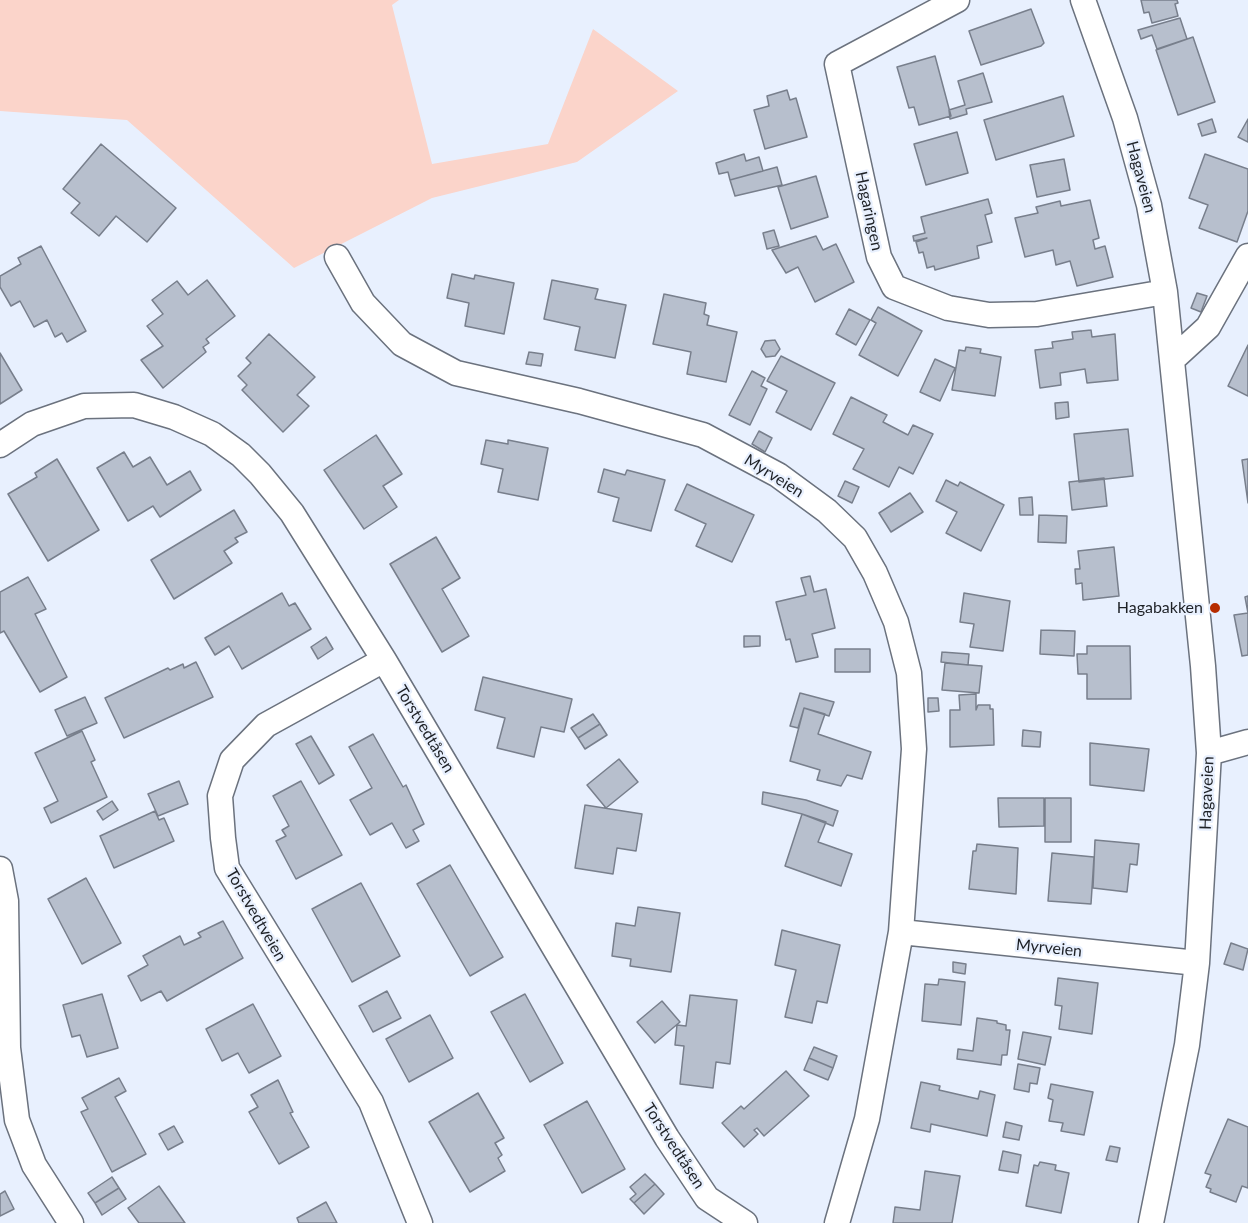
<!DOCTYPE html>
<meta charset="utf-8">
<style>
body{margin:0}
canvas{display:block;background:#e8f0fe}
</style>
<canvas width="1248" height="1223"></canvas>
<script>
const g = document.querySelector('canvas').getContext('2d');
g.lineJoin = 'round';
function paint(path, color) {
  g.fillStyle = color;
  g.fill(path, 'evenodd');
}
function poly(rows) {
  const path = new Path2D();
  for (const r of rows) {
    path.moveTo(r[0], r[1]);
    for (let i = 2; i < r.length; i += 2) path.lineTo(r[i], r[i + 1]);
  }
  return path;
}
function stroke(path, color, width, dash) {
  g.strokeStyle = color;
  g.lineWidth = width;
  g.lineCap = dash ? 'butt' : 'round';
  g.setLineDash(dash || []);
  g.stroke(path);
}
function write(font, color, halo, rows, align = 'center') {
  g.font = font + ' Lato,sans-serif';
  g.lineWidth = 4.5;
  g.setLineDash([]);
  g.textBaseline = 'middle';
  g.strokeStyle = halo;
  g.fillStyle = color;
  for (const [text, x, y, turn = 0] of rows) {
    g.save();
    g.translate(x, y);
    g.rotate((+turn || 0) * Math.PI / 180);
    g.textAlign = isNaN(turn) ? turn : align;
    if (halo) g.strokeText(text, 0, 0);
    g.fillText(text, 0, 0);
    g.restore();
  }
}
paint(poly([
 [0,0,399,0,392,5,432,164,548,144,593,29,678,91,577,162,432,198,294,268,127,120,0,111]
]), '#fbd4ca');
const building = poly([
 [1141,0,1177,0,1178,3,1175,4,1178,16,1152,23,1149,12,1144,13,1141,0],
 [1031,9,1044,43,1041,46,981,65,969,31,1031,9],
 [1180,18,1187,39,1157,49,1152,35,1141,39,1138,30,1180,18],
 [1193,37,1215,102,1178,115,1156,50,1193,37],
 [935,56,951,116,919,125,914,107,909,108,897,67,935,56],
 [983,73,992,102,966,109,967,114,950,119,949,110,965,105,958,81,983,73],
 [787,90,790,100,796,98,807,137,765,149,754,110,769,106,767,96,787,90],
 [1063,96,1074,136,996,160,984,120,1063,96],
 [1212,119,1216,132,1202,136,1198,124,1212,119],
 [1248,119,1248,142,1238,137,1248,119],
 [957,132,968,173,926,185,914,144,957,132],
 [101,144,176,208,147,242,116,216,99,236,71,213,80,203,63,189,101,144],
 [744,154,746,161,759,157,763,171,730,180,728,172,719,174,716,163,744,154],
 [1205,154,1248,169,1248,211,1237,242,1199,228,1208,205,1189,198,1205,154],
 [1064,159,1070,190,1037,197,1030,165,1064,159],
 [777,167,782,185,735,196,730,180,777,167],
 [816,176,828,217,791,229,778,187,816,176],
 [988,199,992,213,985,215,992,242,977,246,979,258,935,270,934,266,927,268,923,252,919,253,916,242,927,238,914,241,913,236,925,233,921,217,988,199],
 [1090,200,1099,238,1093,240,1095,249,1105,246,1113,277,1077,286,1070,261,1056,265,1053,250,1025,257,1015,218,1038,213,1036,207,1060,201,1061,206,1090,200],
 [774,230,779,246,767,249,763,233,774,230],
 [816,236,823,250,836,244,854,282,815,302,798,267,786,273,772,250,816,236],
 [41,246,86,331,67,342,62,333,55,337,47,320,34,327,20,301,11,306,0,287,0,276,21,264,18,258,41,246],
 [452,274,474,279,475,275,514,283,504,334,465,326,469,303,447,298,452,274],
 [207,280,235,316,206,339,209,343,203,347,206,352,163,388,141,360,163,346,147,326,163,314,152,300,177,281,188,295,207,280],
 [552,280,598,289,595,299,626,305,615,358,575,350,580,327,544,319,552,280],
 [1197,293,1207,296,1201,312,1191,308,1197,293],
 [664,294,706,303,704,314,709,316,707,325,737,332,726,382,687,374,691,352,653,344,664,294],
 [878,307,922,331,898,376,859,355,876,323,871,320,878,307],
 [849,309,870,320,856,345,836,334,849,309],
 [1091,330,1092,337,1115,334,1118,380,1087,383,1085,369,1060,373,1061,385,1040,388,1035,350,1053,348,1052,342,1073,339,1072,332,1091,330],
 [269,334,315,377,297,395,309,406,283,432,242,390,247,385,238,376,251,363,246,358,269,334],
 [775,340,780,349,775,356,766,357,761,349,765,341,775,340],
 [1248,345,1248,396,1228,386,1248,345],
 [966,347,981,349,980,353,1001,357,995,396,952,390,959,350,965,351,966,347],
 [529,352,543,354,541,366,526,364,529,352],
 [0,353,22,390,0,404,0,353],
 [781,356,835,383,811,430,776,412,787,391,767,381,781,356],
 [935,359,955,368,940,401,920,392,935,359],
 [752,371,765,378,761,386,767,389,750,425,729,415,752,371],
 [851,397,887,415,883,422,908,435,913,425,933,434,913,474,899,467,889,487,853,469,864,449,833,434,851,397],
 [1068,402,1069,417,1056,419,1055,403,1068,402],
 [1128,429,1133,476,1079,482,1074,434,1128,429],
 [759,431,772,438,765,452,752,444,759,431],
 [376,435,402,474,383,486,397,507,364,529,324,470,376,435],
 [486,440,508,444,508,440,548,448,538,500,498,492,503,469,481,464,486,440],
 [124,452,133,467,150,457,167,485,190,471,201,490,160,517,153,506,128,521,97,468,124,452],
 [57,459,99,530,48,561,8,494,37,477,35,473,57,459],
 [1248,459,1248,503,1242,460,1248,459],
 [604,469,625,475,627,470,665,480,651,531,613,521,619,498,598,492,604,469],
 [1104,478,1107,506,1072,510,1069,482,1104,478],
 [946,480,958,486,960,482,1004,505,981,551,946,533,957,512,936,501,946,480],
 [845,481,859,487,852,503,838,496,845,481],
 [687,484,754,515,732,562,696,546,706,524,675,510,687,484],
 [910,493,923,512,891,532,879,513,910,493],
 [1032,497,1033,515,1020,515,1019,498,1032,497],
 [234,510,247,532,235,538,238,542,224,551,232,563,174,599,151,560,234,510],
 [1039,515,1067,516,1066,543,1038,542,1039,515],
 [436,537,460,578,442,589,469,636,442,652,390,564,436,537],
 [1114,547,1119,596,1083,600,1082,583,1076,584,1075,569,1080,569,1078,551,1114,547],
 [810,576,814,592,826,589,835,628,812,634,818,657,796,662,790,639,786,640,776,602,806,595,801,578,810,576],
 [28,577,46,609,35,614,67,677,40,692,4,631,0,633,0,592,28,577],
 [282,593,289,606,295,603,311,629,242,669,229,646,215,655,205,638,282,593],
 [964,593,1010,601,1003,651,970,647,974,624,960,622,964,593],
 [1248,596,1248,655,1242,656,1234,615,1248,613,1245,597,1248,596],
 [1041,630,1075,631,1074,656,1040,654,1041,630],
 [744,636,760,636,760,646,744,647,744,636],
 [326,637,333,649,318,659,311,647,326,637],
 [1087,646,1130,646,1131,699,1087,699,1087,674,1078,674,1077,654,1087,654,1087,646],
 [835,649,870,649,870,672,835,672,835,649],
 [942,652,969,654,968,665,941,662,942,652],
 [196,662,213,697,124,738,105,698,168,668,170,670,183,664,184,668,196,662],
 [945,663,982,666,979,693,942,690,945,663],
 [483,677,572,699,564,732,541,727,534,757,497,748,505,718,475,710,483,677],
 [800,693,834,702,829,716,804,708,798,728,790,726,800,693],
 [976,694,976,710,978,705,990,705,990,709,993,709,994,745,950,747,950,710,960,710,959,695,976,694],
 [85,697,97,723,67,736,55,710,85,697],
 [928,698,938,698,939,711,928,712,928,698],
 [804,708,825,714,818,734,871,752,862,779,847,775,841,786,817,780,820,770,790,761,804,708],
 [593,714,600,724,578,738,571,728,593,714],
 [600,724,607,735,585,749,578,738,600,724],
 [1023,730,1041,732,1040,747,1022,746,1023,730],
 [82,731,95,760,91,762,107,797,51,823,44,808,58,801,35,753,82,731],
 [373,734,403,787,406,785,424,824,413,830,419,841,406,848,392,823,370,835,350,800,372,788,349,747,373,734],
 [311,736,334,775,319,784,296,744,311,736],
 [1090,743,1149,749,1144,791,1090,785,1090,743],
 [619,759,638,782,606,808,587,785,619,759],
 [179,781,188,804,158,816,148,794,179,781],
 [301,781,342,855,296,879,276,841,286,836,282,830,289,826,273,796,301,781],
 [763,792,806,800,838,811,833,826,802,814,762,804,763,792],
 [998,798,1044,798,1044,826,999,827,998,798],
 [1045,798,1071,798,1071,842,1045,842,1045,798],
 [112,801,118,810,103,820,97,811,112,801],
 [585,805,642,814,636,851,617,848,613,874,575,868,585,805],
 [155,811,159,820,164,818,174,841,114,868,100,836,155,811],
 [802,814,826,822,818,842,852,854,841,886,785,866,802,814],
 [1095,840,1139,844,1137,865,1130,864,1127,892,1093,888,1095,840],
 [977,844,1018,848,1016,894,969,889,973,851,976,851,977,844],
 [1052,853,1094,857,1091,904,1048,901,1052,853],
 [450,865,503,957,470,976,417,884,450,865],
 [86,878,121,943,82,964,48,899,86,878],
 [361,883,400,956,352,982,312,909,361,883],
 [638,907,680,913,671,972,630,966,631,959,612,956,616,923,635,926,638,907],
 [223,921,243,958,167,1001,161,991,141,1001,128,976,148,965,143,956,180,936,184,945,201,937,198,933,223,921],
 [782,930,840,945,827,1003,817,1001,812,1023,785,1017,796,970,775,965,782,930],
 [1231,943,1248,949,1243,970,1224,964,1231,943],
 [953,962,966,964,965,974,953,972,953,962],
 [1058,978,1098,983,1092,1034,1059,1029,1062,1006,1055,1005,1058,978],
 [939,979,965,982,961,1025,922,1021,925,984,938,985,939,979],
 [387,991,401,1018,373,1032,359,1006,387,991],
 [102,994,118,1048,87,1057,80,1035,72,1037,63,1005,102,994],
 [525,994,563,1063,530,1082,491,1012,525,994],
 [690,995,737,1000,730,1064,716,1062,713,1088,680,1084,684,1046,675,1045,677,1025,686,1026,690,995],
 [662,1001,680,1022,655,1043,637,1022,662,1001],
 [253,1004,281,1056,249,1073,238,1053,222,1061,206,1029,253,1004],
 [430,1015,453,1058,409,1082,386,1039,430,1015],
 [977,1018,997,1021,997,1023,1006,1025,1006,1030,1010,1030,1007,1055,1002,1055,1001,1065,957,1059,958,1049,973,1051,977,1018],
 [1023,1032,1051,1037,1045,1065,1018,1059,1023,1032],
 [814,1047,837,1056,833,1068,809,1058,814,1047],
 [809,1058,833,1068,828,1080,804,1070,809,1058],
 [1018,1064,1040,1068,1037,1084,1030,1083,1029,1092,1014,1089,1018,1064],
 [786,1071,809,1096,764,1136,757,1128,754,1130,758,1134,744,1147,722,1123,741,1106,744,1109,786,1071],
 [119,1078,126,1091,115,1097,146,1154,112,1172,81,1112,88,1109,82,1098,119,1078],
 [278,1080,293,1112,290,1113,309,1147,279,1164,249,1112,258,1107,251,1095,278,1080],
 [921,1082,940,1086,939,1090,978,1099,980,1091,995,1095,987,1136,931,1124,930,1132,911,1128,921,1082],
 [1051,1084,1093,1092,1084,1135,1061,1131,1063,1123,1049,1121,1053,1100,1048,1098,1051,1084],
 [478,1093,504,1138,495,1143,502,1155,498,1158,505,1171,470,1192,429,1122,478,1093],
 [587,1101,625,1169,582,1193,544,1125,587,1101],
 [1228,1119,1248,1127,1248,1188,1242,1186,1236,1202,1210,1192,1211,1189,1206,1187,1211,1175,1205,1173,1228,1119],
 [1006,1122,1022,1126,1019,1140,1003,1137,1006,1122],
 [174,1126,183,1142,168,1150,159,1134,174,1126],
 [1110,1146,1120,1148,1117,1162,1106,1160,1110,1146],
 [1003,1151,1021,1155,1018,1173,999,1170,1003,1151],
 [1040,1162,1056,1165,1055,1170,1069,1173,1061,1213,1026,1206,1034,1165,1038,1166,1040,1162],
 [925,1171,960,1176,952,1223,893,1223,895,1207,920,1210,925,1171],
 [645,1174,655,1184,634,1203,630,1199,636,1194,630,1187,645,1174],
 [112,1177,119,1188,95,1203,88,1193,112,1177],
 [655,1184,664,1194,644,1214,634,1203,655,1184],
 [159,1186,185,1223,139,1223,128,1208,159,1186],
 [119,1188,126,1199,102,1215,95,1203,119,1188],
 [5,1191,14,1209,0,1216,0,1194,5,1191],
 [326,1202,337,1223,299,1223,297,1218,326,1202]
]);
paint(building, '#b7bfcd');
stroke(building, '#787f8c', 1.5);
const street = poly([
 [957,0,837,64,879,257,894,287,948,308,989,315,1037,314,1165,292],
 [1083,0,1125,118,1149,205,1165,292,1203,666,1209,753,1197,963,1187,1045,1151,1223],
 [337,257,363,303,402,344,456,373,579,401,703,435,778,475,827,511,855,538,875,573,896,622,909,673,914,749,901,932,867,1119,837,1223],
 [1172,360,1208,327,1248,256],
 [0,445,32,424,84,406,134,405,174,417,212,434,241,455,260,474,292,513,384,660,667,1138,707,1198,745,1223],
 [384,660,266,725,232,760,220,796,223,838,227,868,371,1102,420,1223],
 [1209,753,1248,742],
 [0,869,6,901,8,1048,17,1120,34,1165,71,1223],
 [901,932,1197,963]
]);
stroke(street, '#6b727e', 27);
stroke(street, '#fff', 24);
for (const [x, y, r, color] of [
 [1215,608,6,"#b62c00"]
]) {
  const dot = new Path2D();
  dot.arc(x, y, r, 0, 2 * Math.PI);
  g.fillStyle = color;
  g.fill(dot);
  stroke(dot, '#e8f0fe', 2);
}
write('16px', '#1e2126', '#e8f0fe', [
 ["Hagaveien",1141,177,75],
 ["Hagaringen",869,211,78],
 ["Myrveien",774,476,32],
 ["Torstvedtåsen",425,729,59],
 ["Hagaveien",1207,793,-88],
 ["Torstvedtveien",256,915,60],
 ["Myrveien",1049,948,6],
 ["Torstvedtåsen",674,1146,57]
]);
write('16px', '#1e2126', '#e8f0fe', [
 ["Hagabakken",1203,608]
], 'right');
</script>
